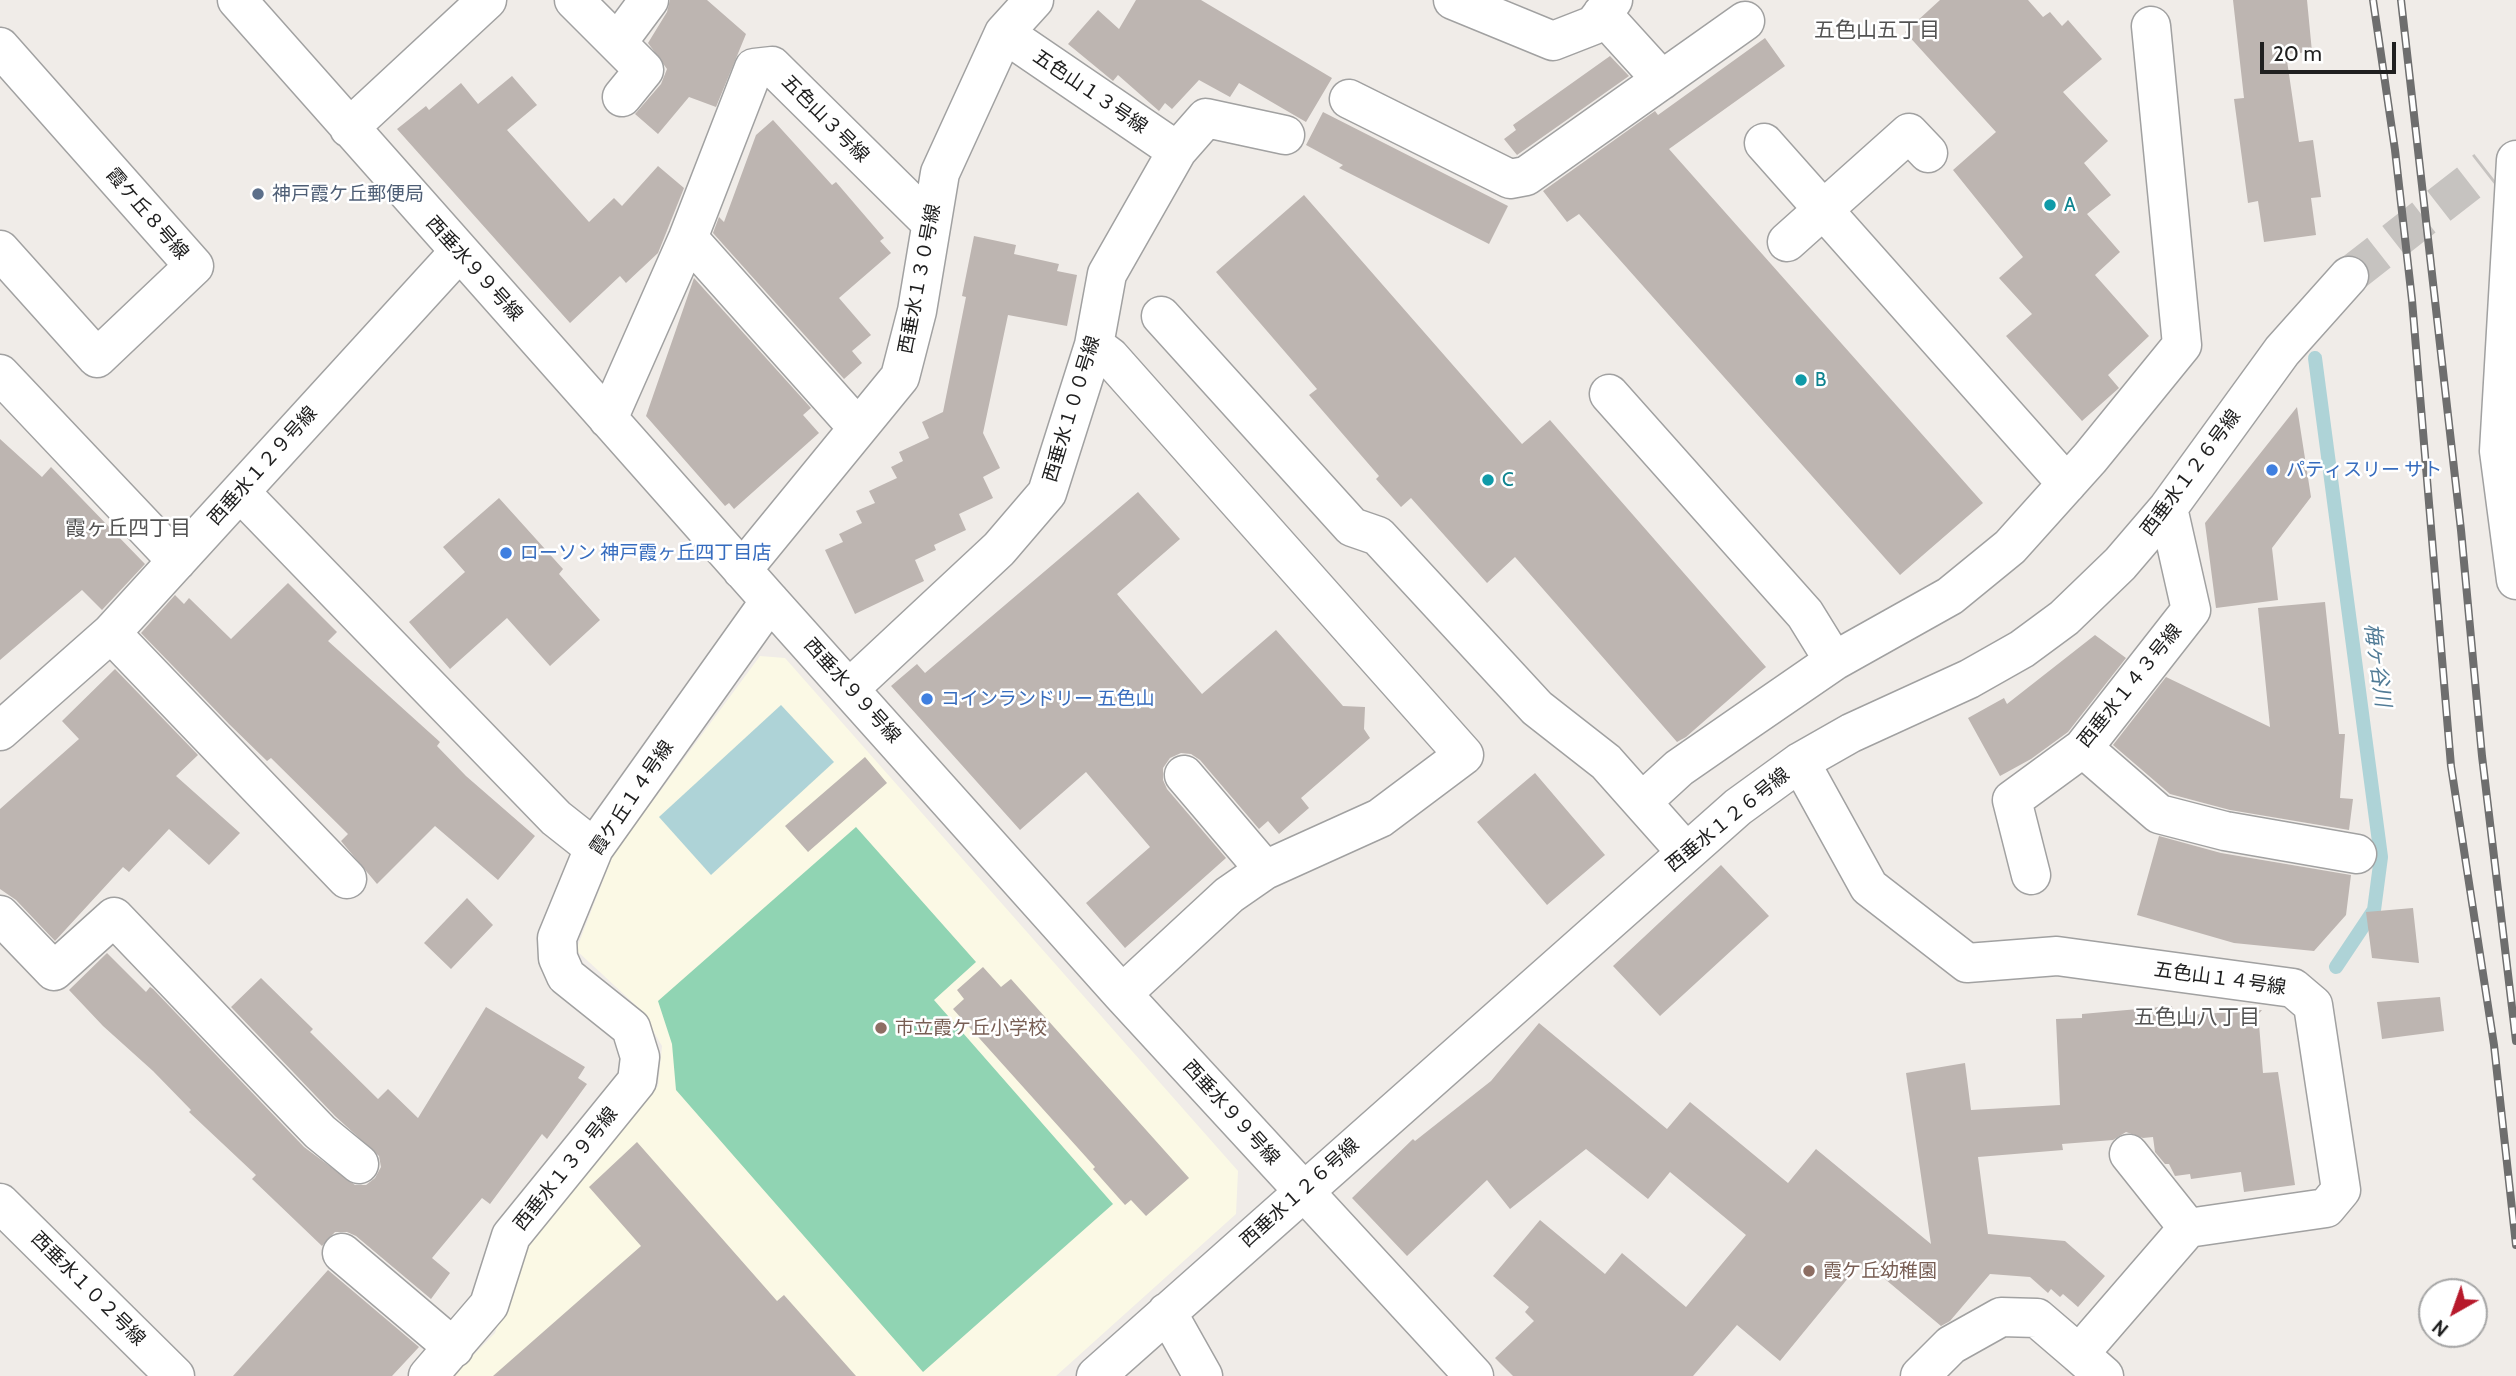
<!DOCTYPE html>
<meta charset="utf-8">
<style>
body{margin:0}
#map{position:relative;width:2516px;height:1376px;overflow:hidden;background:#f0ece8;font-family:Cabin,sans-serif}
canvas{display:block}
.north{position:absolute;left:2418px;top:1278px;width:70px;height:70px;box-sizing:border-box;background:#fff;border:2px solid #a6a6a6;border-radius:50%;rotate:220deg;font-size:19px;font-weight:700;line-height:28px;text-align:center;color:#202020}
.north::after{content:'';display:block;margin:auto;width:24px;height:32px;background:#b7192b;clip-path:polygon(50% 0,100% 100%,50% 72%,0 100%)}
.scale{position:absolute;left:2260px;top:42px;width:136px;height:32px;box-sizing:border-box;border:4px solid #202020;border-top:0;padding-left:9px;font-size:21px;line-height:24px;white-space:nowrap;color:#202020;-webkit-text-stroke:5px #fff;paint-order:stroke}
</style>
<div id="map">
<canvas width="2516" height="1376"></canvas>
<div class="north">N</div>
<div class="scale">20 m</div>
</div>
<script>
const g = document.querySelector('canvas').getContext('2d');
g.lineJoin = 'round';
function paint(path, color) {
  g.fillStyle = color;
  g.fill(path, 'evenodd');
}
function poly(rows) {
  const path = new Path2D();
  for (const r of rows) {
    path.moveTo(r[0], r[1]);
    for (let i = 2; i < r.length; i += 2) path.lineTo(r[i], r[i + 1]);
  }
  return path;
}
function stroke(path, color, width, dash) {
  g.strokeStyle = color;
  g.lineWidth = width;
  g.lineCap = dash ? 'butt' : 'round';
  g.setLineDash(dash || []);
  g.stroke(path);
}
function write(font, color, halo, rows, align = 'center') {
  g.font = font + ' Cabin,"Noto Sans JP",sans-serif';
  g.lineWidth = 5;
  g.setLineDash([]);
  g.textBaseline = 'middle';
  g.strokeStyle = halo;
  g.fillStyle = color;
  for (const [text, x, y, turn = 0] of rows) {
    g.save();
    g.translate(x, y);
    g.rotate((+turn || 0) * Math.PI / 180);
    g.textAlign = isNaN(turn) ? turn : align;
    if (halo) g.strokeText(text, 0, 0);
    g.fillText(text, 0, 0);
    g.restore();
  }
}
paint(poly([
 [760,656,785,658,1238,1171,1236,1214,1056,1376,453,1376,495,1333,526,1242,658,1086,662,1046,641,1010,576,950,613,855]
]), '#fbf9e5');
paint(poly([
 [856,827,976,962,934,1000,1113,1204,923,1372,676,1090,672,1044,658,1001]
]), '#90d4b3');
paint(poly([
 [781,705,834,762,711,875,659,817]
]), '#aed3d7');
stroke(poly([
 [2315,358,2381,857,2374,910,2336,967]
]), '#aed3d7', 14);
paint(poly([
 [670,0,707,0,746,34,716,107,689,97,658,134,635,114,661,84,667,69,648,43,667,12],
 [1136,0,1201,0,1332,78,1306,122,1239,83,1230,97,1199,80,1172,109,1165,103,1159,111,1118,75,1113,81,1068,44,1098,10,1119,29],
 [1940,0,2028,0,2043,17,2050,12,2062,26,2068,20,2102,59,2063,92,2108,141,2084,163,2111,195,2087,214,2120,252,2095,275,2149,336,2108,375,2119,388,2082,421,2006,336,2032,314,1999,278,2023,257,1953,170,1996,132,1905,32],
 [2233,0,2307,0,2312,52,2286,54,2299,142,2313,140,2321,197,2311,198,2316,235,2264,242,2258,201,2248,203,2234,99,2244,98],
 [1765,38,1785,66,1669,149,1983,503,1900,575,1579,214,1567,222,1543,191,1655,111,1658,115],
 [1610,56,1629,76,1517,155,1504,139,1516,130,1513,125],
 [512,76,537,105,507,130,589,222,614,198,622,206,658,166,684,188,658,253,626,283,620,276,570,323,397,129,426,106,429,110,461,83,478,104],
 [1323,112,1508,206,1489,244,1339,168,1343,165,1306,145],
 [773,120,832,185,836,182,884,238,880,241,891,253,839,298,871,335,852,351,862,363,844,379,713,233,719,217,724,222,756,135],
 [1304,195,1522,444,1550,420,1766,667,1686,737,1677,742,1515,557,1487,583,1411,498,1401,507,1376,479,1379,476,1309,395,1317,389,1216,272],
 [974,236,1016,245,1014,254,1059,264,1057,271,1077,275,1067,326,1008,315,983,433,1000,468,983,477,993,498,959,514,966,530,934,545,936,550,915,560,924,581,855,614,825,550,843,542,839,534,862,523,856,511,875,503,869,491,897,478,891,467,903,461,899,452,929,438,922,422,943,412,966,297,962,296],
 [694,278,811,408,803,415,819,433,734,509,729,503,725,506,646,416],
 [2297,407,2311,497,2272,548,2278,600,2216,608,2205,523],
 [0,439,42,477,51,467,145,564,102,610,82,590,0,660],
 [1138,492,1180,539,1117,594,1202,694,1276,630,1343,706,1365,707,1364,729,1370,738,1301,798,1309,808,1279,834,1268,821,1259,829,1200,760,1191,754,1181,753,1170,758,1163,768,1163,780,1167,789,1226,858,1125,948,1086,903,1150,847,1086,772,1020,830,891,686,917,664,925,673],
 [499,498,563,569,559,574,600,620,550,666,507,618,450,669,409,622,465,572,443,547],
 [288,583,337,632,328,641,440,742,437,746,466,776,535,836,498,880,435,826,377,884,341,841,348,834,271,758,267,761,229,724,141,633,175,595,184,604,189,598,231,639],
 [2325,602,2339,734,2345,734,2340,798,2353,799,2349,830,2230,810,2170,794,2113,745,2166,677,2270,727,2258,608],
 [2095,635,2126,658,2068,732,2031,759,2000,776,1968,718,2004,698,2007,704],
 [115,669,198,755,176,776,240,833,209,865,169,829,129,872,123,867,55,941,16,900,0,889,0,809,79,739,62,721],
 [865,757,887,783,808,852,785,826],
 [1535,773,1605,855,1547,905,1477,822],
 [2159,836,2221,853,2351,875,2346,915,2314,951,2234,943,2137,915],
 [1721,865,1769,916,1660,1016,1613,966],
 [467,898,493,925,451,969,424,943],
 [2413,908,2419,963,2372,958,2366,912],
 [107,953,146,992,150,987,153,989,304,1147,355,1185,366,1185,375,1178,381,1167,379,1156,335,1116,231,1007,261,978,313,1029,310,1032,378,1099,388,1089,418,1118,486,1007,585,1067,578,1078,587,1084,547,1139,542,1134,490,1204,482,1198,432,1258,450,1273,431,1299,356,1236,347,1232,335,1232,322,1246,252,1179,256,1175,189,1112,191,1110,153,1071,103,1026,69,990],
 [983,967,1001,987,1011,979,1189,1178,1146,1216,1131,1200,1125,1205,1093,1169,1095,1167,953,1009,964,999,957,990],
 [2440,997,2444,1031,2382,1039,2377,1002],
 [2172,1006,2173,1016,2262,1010,2249,1025,2259,1024,2263,1073,2278,1072,2295,1185,2244,1192,2241,1172,2191,1179,2190,1174,2175,1176,2169,1164,2165,1164,2155,1152,2153,1137,2143,1138,2126,1132,2113,1140,2062,1144,2063,1150,1978,1157,1988,1234,2065,1241,2105,1276,2078,1307,2063,1294,2060,1297,2051,1289,2048,1293,2030,1277,1990,1274,1950,1321,1941,1326,1867,1264,1863,1270,1858,1266,1780,1361,1737,1325,1693,1376,1513,1376,1495,1358,1534,1321,1525,1312,1529,1307,1493,1276,1540,1220,1605,1274,1622,1253,1686,1307,1746,1235,1670,1172,1648,1199,1586,1149,1510,1209,1487,1180,1407,1256,1352,1198,1413,1139,1415,1141,1491,1081,1539,1023,1667,1129,1690,1102,1788,1183,1816,1149,1931,1244,1906,1073,1965,1063,1971,1110,2060,1105,2056,1019,2082,1018,2082,1014],
 [637,1142,777,1301,784,1295,856,1376,493,1376,641,1246,589,1187],
 [328,1270,419,1347,392,1376,233,1376]
]), '#bdb5b1');
stroke(poly([
 [2349,276,2486,169]
]), '#c6c3c0', 38, [38, 19]);
const minor = poly([
 [237,0,770,601,1122,994,1474,1376],
 [574,0,644,70,622,97],
 [1453,0,1553,41,1594,25,1613,0],
 [1602,14,1662,80],
 [1004,33,1177,151],
 [617,43,649,0],
 [0,47,194,266,97,358,0,250],
 [1349,99,1510,179,1526,176,1745,21],
 [349,128,487,0],
 [1764,143,2067,484],
 [2516,160,2499,451,2516,580],
 [688,238,858,428],
 [1787,242,1909,133,1928,153],
 [1161,316,1352,527,1378,536,1537,708,1606,762,1686,852],
 [1094,345,1110,357,1464,755,1380,818,1265,870,1229,895,1122,994],
 [0,374,177,561],
 [1609,394,1805,614,1834,661],
 [608,419,688,238,754,68,772,66,931,223],
 [240,492,556,818,594,848],
 [742,570,900,377,917,311,940,173,1004,33,1034,0],
 [111,633,347,879],
 [850,688,999,549,1047,493,1094,345,1107,274,1177,151,1206,118,1285,135],
 [0,731,111,633,459,252],
 [2083,748,2159,814,2225,831,2357,854],
 [1800,762,1869,887,1967,963,2057,956,2293,988,2313,1005,2341,1190,2326,1208,2188,1228,2079,1354,2104,1376],
 [1184,775,1265,870],
 [1643,801,1679,768,1741,725,1834,661,1950,596,2010,547,2090,458,2182,345,2151,26],
 [2031,875,2012,800,2083,748,2191,610,2168,508],
 [0,915,54,971,114,917,320,1132,359,1164],
 [2129,1154,2188,1228],
 [0,1203,175,1376],
 [342,1253,454,1348],
 [1167,1312,1203,1376],
 [428,1376,489,1305,511,1236,637,1081,640,1057,631,1028,566,976,558,958,557,938,594,848,770,601],
 [1096,1376,1738,807,1800,762,1851,733,1969,679,2022,649,2064,618,2120,564,2168,508,2282,351,2349,276],
 [1920,1376,1951,1345,2001,1317,2037,1318,2079,1354]
]);
stroke(minor, '#a1a1a1', 41);
stroke(minor, '#fff', 38);
const rail = poly([
 [2373,0,2395,150,2412,300,2451,766,2494,1045,2516,1245],
 [2401,0,2461,530,2482,756,2516,1041]
]);
stroke(rail, '#6e6e6e', 8);
stroke(rail, '#fff', 5, [16]);
for (const [x, y, r, color] of [
 [258,194,7,"#5c6f8a"],
 [2050,205,7,"#0f9aa8"],
 [1801,380,7,"#0f9aa8"],
 [2272,470,7,"#3f7fe0"],
 [1488,480,7,"#0f9aa8"],
 [506,553,7,"#3f7fe0"],
 [927,699,7,"#3f7fe0"],
 [881,1028,7,"#8d6e63"],
 [1809,1271,7,"#8d6e63"]
]) {
  const dot = new Path2D();
  dot.arc(x, y, r, 0, 2 * Math.PI);
  g.fillStyle = color;
  g.fill(dot);
  stroke(dot, '#fff', 2.5);
}
write('19px', '#202020', '#fff', [
 ["五色山１３号線",1090,92,34],
 ["五色山３号線",825,119,45],
 ["霞ケ丘８号線",147,214,49],
 ["西垂水９９号線",474,269,48],
 ["西垂水１３０号線",920,279,-79],
 ["西垂水１００号線",1072,409,-73],
 ["西垂水１２９号線",263,466,-48],
 ["西垂水１２６号線",2191,473,-53],
 ["西垂水１４３号線",2130,686,-51],
 ["西垂水９９号線",852,691,48],
 ["霞ケ丘１４号線",632,798,-56],
 ["西垂水１２６号線",1728,820,-39],
 ["五色山１４号線",2220,979,8],
 ["西垂水９９号線",1231,1113,48],
 ["西垂水１３９号線",566,1169,-51],
 ["西垂水１２６号線",1300,1193,-42],
 ["西垂水１０２号線",88,1289,45]
]);
write('19px', '#4e5e75', '#fff', [
 ["神戸霞ケ丘郵便局",272,194]
], 'left');
write('19px', '#0d838f', '#fff', [
 ["A",2064,205],
 ["B",1815,380],
 ["C",1502,480]
], 'left');
write('19px', '#366cbe', '#fff', [
 ["パティスリー サト",2286,470],
 ["ローソン 神戸霞ヶ丘四丁目店",520,553],
 ["コインランドリー 五色山",941,699]
], 'left');
write('19px', '#785e54', '#fff', [
 ["市立霞ケ丘小学校",895,1028],
 ["霞ケ丘幼稚園",1823,1271]
], 'left');
write('21px', '#535353', '#fff', [
 ["五色山五丁目",1877,31],
 ["霞ヶ丘四丁目",128,529],
 ["五色山八丁目",2197,1018]
]);
write('italic 21px', '#517b96', '#fff', [
 ["梅ヶ谷川",2377,665,82]
]);
</script>
